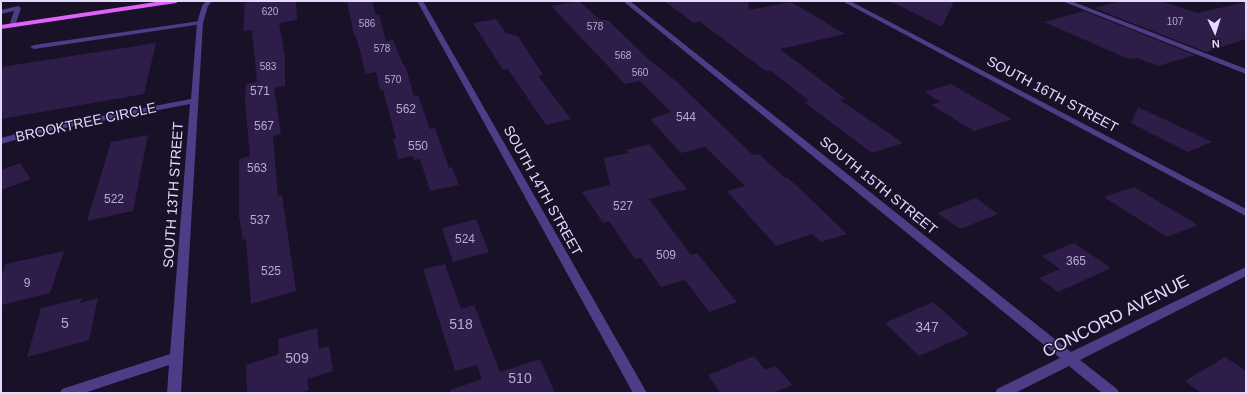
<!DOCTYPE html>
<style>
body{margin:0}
#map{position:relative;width:1247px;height:394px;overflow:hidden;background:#191128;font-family:Helvetica,sans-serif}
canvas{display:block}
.frame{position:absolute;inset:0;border:2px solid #e4d9fe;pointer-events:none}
.north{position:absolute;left:1195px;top:12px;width:40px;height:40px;-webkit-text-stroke:3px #191128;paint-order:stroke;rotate:176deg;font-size:11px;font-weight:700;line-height:16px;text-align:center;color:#e4d9fe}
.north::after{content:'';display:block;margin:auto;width:14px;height:18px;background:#e4d9fe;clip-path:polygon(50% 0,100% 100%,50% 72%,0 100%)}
</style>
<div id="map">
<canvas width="1247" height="394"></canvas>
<div class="frame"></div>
<div class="north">N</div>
</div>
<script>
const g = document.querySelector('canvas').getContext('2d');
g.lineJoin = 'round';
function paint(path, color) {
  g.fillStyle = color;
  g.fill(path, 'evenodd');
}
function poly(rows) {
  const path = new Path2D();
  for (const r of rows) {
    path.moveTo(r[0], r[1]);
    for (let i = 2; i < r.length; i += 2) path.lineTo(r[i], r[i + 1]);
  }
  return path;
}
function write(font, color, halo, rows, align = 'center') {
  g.font = font + ' Helvetica,sans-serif';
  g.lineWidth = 3;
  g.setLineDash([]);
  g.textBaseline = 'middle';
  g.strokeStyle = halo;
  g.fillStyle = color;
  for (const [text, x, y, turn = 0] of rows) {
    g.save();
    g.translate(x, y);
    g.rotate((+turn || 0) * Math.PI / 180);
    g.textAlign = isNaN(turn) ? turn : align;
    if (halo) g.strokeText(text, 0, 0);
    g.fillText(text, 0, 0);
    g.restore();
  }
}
paint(poly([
 [261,1,296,1,297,20,279,23,285,56,285,86,274,88,281,134,273,136,278,196,282,195,296,291,251,304,246,239,243,240,239,216,239,159,250,156,245,101,246,84,257,82,252,30,243,31,245,3],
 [347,1,372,1,376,15,379,15,386,41,393,40,404,66,405,65,414,96,418,95,430,129,435,128,449,168,452,167,459,185,430,191,420,159,414,160,413,156,398,159,393,139,396,139,383,90,380,90,376,72,365,74,361,54,355,34,354,35],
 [579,1,600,20,608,20,647,58,677,82,753,155,759,154,785,178,787,178,797,186,847,234,821,242,812,234,776,246,727,191,745,186,705,147,681,153,650,119,671,112,640,81,625,84,551,6],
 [664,1,748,1,749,10,791,2,845,34,780,49,846,99,840,100,903,143,872,153,804,102,809,101,770,70,766,71,699,21,694,23],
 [890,1,954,1,942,27],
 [1121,1,1161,1,1197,13,1246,2,1246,39,1206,52,1094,8],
 [1084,11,1195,55,1158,66,1137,58,1133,59,1124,57,1044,22],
 [496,19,506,33,518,36,543,75,538,76,571,119,546,125,508,69,503,70,473,23],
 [156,43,144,94,1,119,1,67],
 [951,84,1012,119,974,131,931,105,941,102,924,92],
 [1138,107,1187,130,1212,142,1188,152,1131,123],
 [148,135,133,211,87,221,111,142],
 [649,144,687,189,649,199,691,255,697,253,737,302,709,312,685,280,661,287,641,258,635,259,609,221,603,223,582,192,610,185,604,158,629,153,626,150],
 [20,163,31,179,1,190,1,170],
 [1134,187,1198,225,1167,237,1104,197],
 [976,198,998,214,960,229,937,213],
 [476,219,489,252,453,262,442,228],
 [1074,243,1111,268,1058,292,1039,278,1060,269,1042,256],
 [64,251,50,293,1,305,1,275,6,264],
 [445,264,461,309,474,305,500,372,540,359,555,393,450,393,450,390,482,379,477,365,455,371,423,269],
 [82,298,80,303,98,298,89,340,27,357,41,308],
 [933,302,969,334,919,356,885,323],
 [317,328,319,349,329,346,333,371,307,379,309,390,299,393,247,393,246,365,279,354,278,339],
 [754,356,765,370,776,366,792,385,773,393,720,393,708,375],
 [1225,357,1246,371,1246,393,1201,393,1185,381]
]), '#2e1d49');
paint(poly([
 [18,6,21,8,15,26,10,27,9,26,14,11,1,14,1,10,18,6],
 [200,21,203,23,202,24,34,49,30,47,34,45,200,21]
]), '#4e3d86');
paint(poly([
 [206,1,212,1,208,6,203,23,181,393,167,393,169,365,84,393,60,393,62,389,170,354,190,104,39,133,1,144,1,138,38,128,191,99,197,23,202,6,206,1],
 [417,1,423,1,647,393,633,393,417,1],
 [623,1,630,1,1071,352,1246,267,1246,276,1080,360,1117,389,1119,393,1102,393,1069,366,1015,393,995,393,997,389,1060,358,623,1],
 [842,1,850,1,1246,209,1246,216,842,1]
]), '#4e3d86');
paint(poly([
 [1062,1,1071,1,1246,69,1246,74,1062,1]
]), '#4e3d86');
paint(poly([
 [163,1,179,1,176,3,1,29,1,25,163,1]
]), '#df63fb');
write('10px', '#b6aad1', null, [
 ["620",270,12],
 ["107",1175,22],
 ["586",367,24],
 ["578",595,27],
 ["578",382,49],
 ["568",623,56],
 ["583",268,67],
 ["560",640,73],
 ["570",393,80]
]);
write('12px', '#b6aad1', null, [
 ["571",260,92],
 ["562",406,110],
 ["544",686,118],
 ["567",264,127],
 ["550",418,147],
 ["563",257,169],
 ["522",114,200],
 ["527",623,207],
 ["537",260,221],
 ["524",465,240],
 ["509",666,256],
 ["365",1076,262],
 ["525",271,272],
 ["9",27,284]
]);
write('14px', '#e4d9fe', '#191128', [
 ["SOUTH 16TH STREET",1052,95,28],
 ["BROOKTREE CIRCLE",86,123,-12],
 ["SOUTH 15TH STREET",878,186,39],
 ["SOUTH 14TH STREET",542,191,61],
 ["SOUTH 13TH STREET",174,195,-86]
]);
write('14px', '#b6aad1', null, [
 ["5",65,324],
 ["518",461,325],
 ["347",927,328],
 ["509",297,359],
 ["510",520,379]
]);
write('17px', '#e4d9fe', '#191128', [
 ["CONCORD AVENUE",1116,317,-27]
]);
</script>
